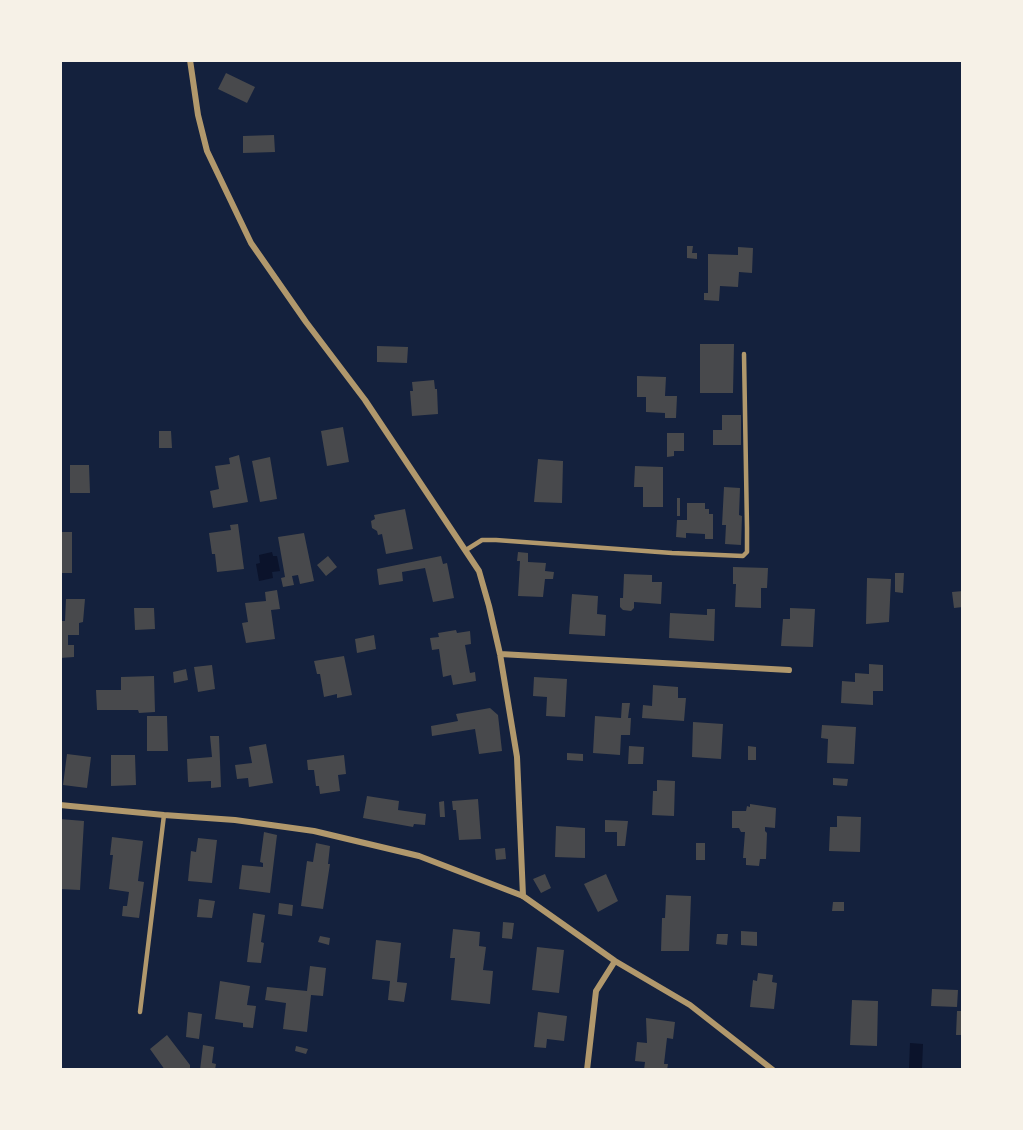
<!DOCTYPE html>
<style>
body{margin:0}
#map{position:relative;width:1023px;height:1130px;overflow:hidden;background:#14213d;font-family:Figtree,sans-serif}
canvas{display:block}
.frame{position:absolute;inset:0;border:62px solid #f6f1e7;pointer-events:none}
</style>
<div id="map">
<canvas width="1023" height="1130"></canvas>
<div class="frame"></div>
</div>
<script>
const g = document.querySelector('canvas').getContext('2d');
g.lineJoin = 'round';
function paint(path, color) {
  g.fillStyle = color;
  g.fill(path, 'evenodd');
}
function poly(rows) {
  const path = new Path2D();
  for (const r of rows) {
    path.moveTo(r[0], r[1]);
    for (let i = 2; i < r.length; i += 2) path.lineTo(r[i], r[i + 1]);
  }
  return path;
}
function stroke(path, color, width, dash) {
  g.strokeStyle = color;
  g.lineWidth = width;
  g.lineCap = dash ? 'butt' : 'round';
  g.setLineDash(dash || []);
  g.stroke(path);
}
paint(poly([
 [272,552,273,556,277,556,280,571,272,572,273,578,259,581,256,564,260,563,259,555],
 [910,1043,923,1044,922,1068,909,1068]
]), '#0b132b');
paint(poly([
 [226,73,255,87,247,103,218,89],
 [274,135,275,152,243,153,243,136],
 [687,246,693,246,692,253,697,253,697,259,687,258],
 [738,247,753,248,752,273,739,272,738,287,720,286,719,301,704,300,704,293,708,293,708,254,738,255],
 [700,344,734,344,733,393,700,393],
 [377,346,408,347,407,363,377,362],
 [637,376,666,377,665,396,677,396,676,418,665,418,665,413,646,412,646,397,637,397],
 [434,380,435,389,437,389,438,414,412,416,410,391,413,391,412,382],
 [722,415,741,415,741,445,713,445,713,430,722,430],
 [343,427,349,462,327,466,321,431],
 [159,431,171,431,172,448,159,448],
 [667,433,684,433,684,451,674,451,674,456,667,457],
 [239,455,248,502,213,508,210,491,219,489,215,466,230,464,229,458],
 [270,457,277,499,260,502,252,461],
 [538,459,563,461,562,503,534,502],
 [70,465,89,465,90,493,70,493],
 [635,466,663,467,663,507,643,507,643,487,634,487],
 [724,487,740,488,739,515,742,516,741,545,725,544,726,525,722,525],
 [677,498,680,498,680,516,677,516],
 [687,503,705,503,705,509,709,509,709,514,713,514,713,539,705,539,705,534,686,533,686,538,676,537,677,520,687,520],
 [405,509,413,549,386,554,382,534,378,535,377,531,372,528,371,521,375,519,374,515],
 [238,524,244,569,217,572,215,554,212,554,209,533,231,530,230,525],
 [60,532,72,532,72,573,60,573],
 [304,533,314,581,300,584,298,575,292,576,294,585,283,587,281,578,285,577,278,537],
 [518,552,528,553,528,562,546,563,545,571,554,572,553,579,545,579,543,597,518,596,520,561,517,561],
 [328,556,337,567,326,576,317,565],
 [441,556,443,564,447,563,454,598,433,602,425,568,402,572,403,581,379,585,377,569],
 [733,567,768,568,767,588,761,588,761,608,735,607,736,584,733,584],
 [895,573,904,573,903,593,895,592],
 [624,574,652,575,652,582,662,582,661,604,634,602,634,608,631,611,623,610,620,607,620,598,623,598],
 [867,578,891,579,889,622,866,624],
 [277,590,280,609,271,610,275,639,246,643,242,623,248,622,245,603,266,601,265,592],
 [963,591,963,607,954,608,952,592],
 [572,594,598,596,597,614,606,615,605,636,569,634],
 [66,599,85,599,83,622,79,623,79,635,68,635,68,645,74,645,74,657,60,658,60,621,65,621],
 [134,608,154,608,155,629,135,630],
 [790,608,815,609,813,647,781,646,783,619,790,619],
 [707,609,715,609,714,641,669,638,670,613,707,615],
 [456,630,457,633,470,631,471,644,465,645,470,673,475,672,476,681,453,685,451,675,443,677,439,649,432,650,430,638,439,637,438,633],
 [374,635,376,649,357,653,355,639],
 [344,656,352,695,337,698,337,694,324,697,320,674,317,674,314,661],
 [869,664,883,665,883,691,873,691,873,705,841,703,842,681,855,682,855,673,869,674],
 [212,665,215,689,198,692,194,667],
 [186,669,188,680,174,683,173,672],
 [154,676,155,712,139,713,138,710,97,710,96,690,121,690,121,677],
 [534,677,567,679,565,717,546,716,547,697,533,696],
 [653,685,678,687,678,698,686,698,684,721,642,718,643,705,652,706],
 [622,703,630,703,628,718,631,718,630,735,621,735,620,755,593,753,595,716,621,718],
 [490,708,498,715,502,751,479,754,475,729,432,736,431,726,458,721,456,714],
 [147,716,167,716,168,751,147,751],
 [693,722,723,724,721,759,692,757],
 [822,725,856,727,854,764,827,763,828,739,821,738],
 [210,736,219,736,221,787,211,788,211,781,188,782,187,759,212,757],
 [266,744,273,783,249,787,248,778,237,779,235,765,252,763,249,747],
 [629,746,644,747,643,764,628,764],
 [748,746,756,747,756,760,748,760],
 [567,753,583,754,583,761,567,760],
 [67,754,91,757,87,788,63,785],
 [111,755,135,755,136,785,111,786],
 [344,755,346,774,338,775,340,791,320,794,319,786,316,786,314,770,308,770,307,760],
 [833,778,848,779,847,786,833,785],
 [657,780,675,781,674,816,652,815,653,791,657,791],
 [367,796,399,801,398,810,426,814,425,825,414,824,413,827,363,818],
 [478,799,481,839,459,840,456,810,453,810,452,801],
 [444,801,445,817,440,817,439,802],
 [750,804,776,808,775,828,765,827,765,831,767,833,766,859,760,859,759,866,746,865,746,858,743,858,745,832,741,832,739,828,732,828,732,811,746,811,747,806,750,807],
 [837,816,861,817,860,852,829,851,830,827,837,827],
 [60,819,84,821,80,890,60,889],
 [605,820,628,821,625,846,617,846,617,832,605,832],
 [556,826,585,828,585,858,555,857],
 [264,832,277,835,270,893,239,889,242,865,263,867,263,863,260,862],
 [112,837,143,841,138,881,144,882,139,918,122,916,123,906,127,906,129,892,109,889,113,855,110,855],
 [198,838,217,840,212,883,188,881,191,851,196,852],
 [316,843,330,846,328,864,330,864,323,909,301,906,307,861,313,862],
 [696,843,705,843,705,860,696,860],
 [505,848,506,859,496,860,495,849],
 [545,874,551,888,541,893,533,879],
 [606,874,618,901,598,912,584,884],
 [666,895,691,896,689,951,661,951,662,918,665,918],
 [199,899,215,901,212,918,197,917],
 [833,902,844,902,844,911,832,911],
 [279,903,293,905,292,916,278,914],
 [253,913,265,915,261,942,264,943,261,963,247,962],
 [503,922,514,923,512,939,502,938],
 [453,929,480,932,479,946,486,947,483,970,493,971,490,1004,451,1000,455,958,450,958],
 [741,931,757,932,757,946,741,945],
 [717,934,728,934,727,945,716,944],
 [320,936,330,938,329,945,318,942],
 [376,940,401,943,397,982,407,983,404,1002,388,1000,390,981,372,979],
 [537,947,564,950,559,993,532,990],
 [310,966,326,968,323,996,311,995,307,1032,283,1029,286,1003,265,1000,267,987,307,991],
 [758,973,773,975,772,982,777,983,774,1009,750,1007,753,980,757,981],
 [220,981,250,986,247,1005,256,1006,253,1028,243,1027,243,1023,215,1019],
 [932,989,958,990,957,1007,931,1006],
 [852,1000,878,1001,877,1046,850,1045],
 [957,1011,963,1011,963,1035,956,1035],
 [188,1012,202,1014,199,1039,186,1037],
 [538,1012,567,1016,564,1041,547,1039,546,1048,534,1047],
 [646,1018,675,1022,673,1039,667,1038,664,1064,668,1064,667,1070,644,1070,645,1062,635,1061,637,1042,647,1043],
 [167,1035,190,1065,190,1070,165,1070,150,1049],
 [203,1045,214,1047,212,1063,216,1064,215,1070,200,1070],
 [296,1046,308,1049,306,1054,295,1051]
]), '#48494c');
stroke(poly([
 [466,550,482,540,496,540,672,553,743,556,747,552,747,528,744,354],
 [140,1012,164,815]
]), '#b1986c', 4.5);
stroke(poly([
 [190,60,198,115,207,151,251,243,306,322,365,400,479,571,489,606,500,654,517,757,523,896],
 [500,654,789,670],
 [60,805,164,815,235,820,314,831,419,856,523,896,615,961,690,1005,773,1070],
 [587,1070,596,991,615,961]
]), '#b1986c', 6);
</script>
